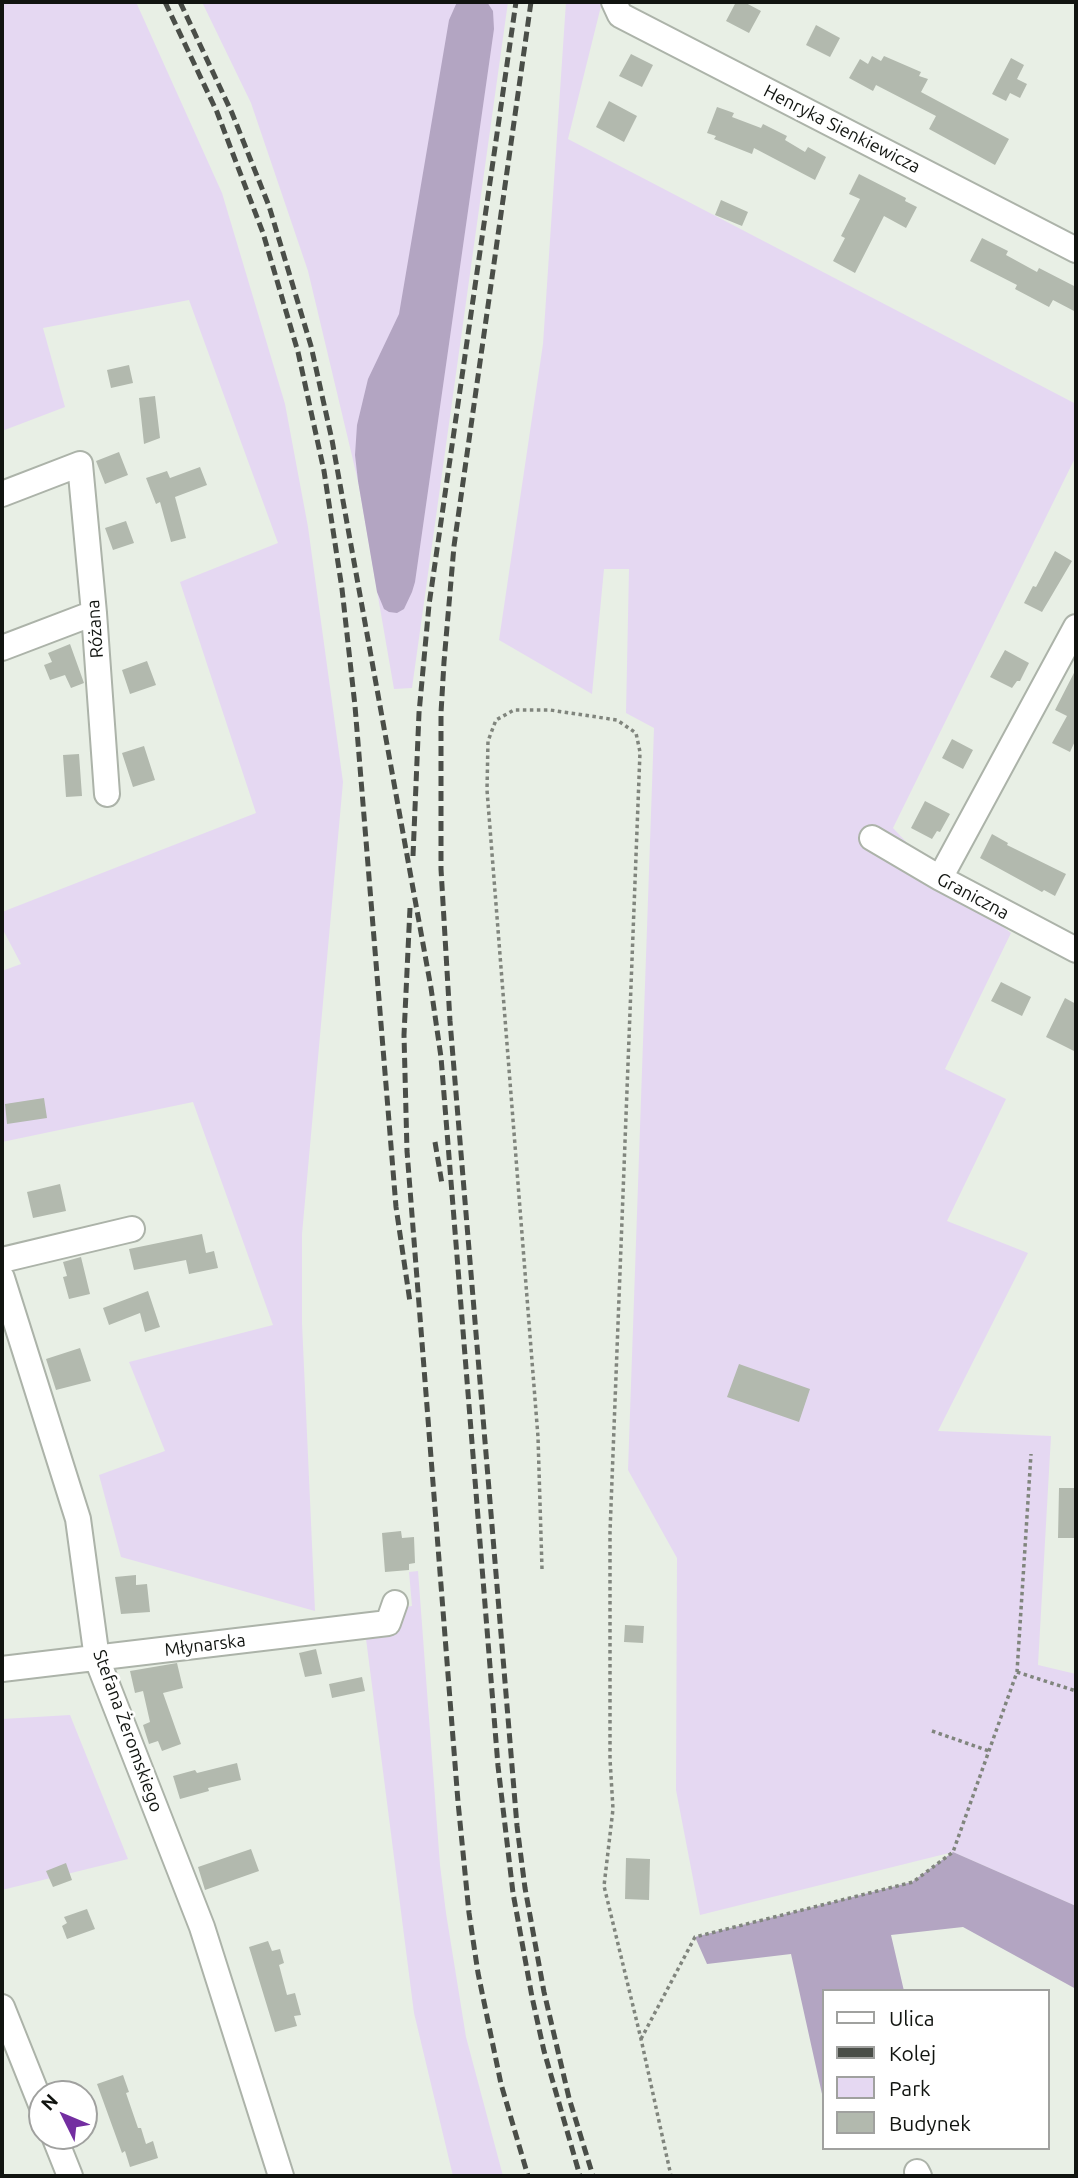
<!DOCTYPE html>
<meta charset="utf-8">
<style>
body{margin:0}
#map{position:relative;width:1078px;height:2178px;overflow:hidden;background:#e8efe5;font-family:Ubuntu,sans-serif}
canvas{display:block}
.frame{position:absolute;inset:0;border:4px solid #111410;pointer-events:none}
.legend{position:absolute;left:822px;top:1989px;width:228px;height:161px;box-sizing:border-box;background:#fff;border:2px solid #a0a19f;margin:0;padding:9px 12px;list-style:none;font-size:21px;color:#111410}
.legend li{display:flex;align-items:center;gap:14px;height:35px}
.legend b{width:35px;border:2px solid #a0a19f}
.north{position:absolute;left:28px;top:2080px;width:70px;height:70px;box-sizing:border-box;background:#fff;border:2px solid #a0a19f;border-radius:50%;rotate:313deg;font-size:19px;font-weight:700;line-height:28px;text-align:center;color:#111410}
.north::after{content:'';display:block;margin:auto;width:24px;height:32px;background:#732ea1;clip-path:polygon(50% 0,100% 100%,50% 72%,0 100%)}
</style>
<div id="map">
<canvas width="1078" height="2178"></canvas>
<div class="frame"></div>
<ul class="legend">
<li><b style="height:9px;background:#fff"></b>Ulica</li>
<li><b style="height:9px;background:#4a4e48"></b>Kolej</li>
<li><b style="height:19px;background:#e5d8f2"></b>Park</li>
<li><b style="height:19px;background:#b2b9ae"></b>Budynek</li>
</ul>
<div class="north">N</div>
</div>
<script>
const g = document.querySelector('canvas').getContext('2d');
g.lineJoin = 'round';
function paint(path, color) {
  g.fillStyle = color;
  g.fill(path, 'evenodd');
}
function poly(rows) {
  const path = new Path2D();
  for (const r of rows) {
    path.moveTo(r[0], r[1]);
    for (let i = 2; i < r.length; i += 2) path.lineTo(r[i], r[i + 1]);
  }
  return path;
}
function stroke(path, color, width, dash) {
  g.strokeStyle = color;
  g.lineWidth = width;
  g.lineCap = dash ? 'butt' : 'round';
  g.setLineDash(dash || []);
  g.stroke(path);
}
function write(font, color, halo, rows, align = 'center') {
  g.font = font + ' Ubuntu,sans-serif';
  g.lineWidth = 6;
  g.setLineDash([]);
  g.textBaseline = 'middle';
  g.strokeStyle = halo;
  g.fillStyle = color;
  for (const [text, x, y, turn = 0] of rows) {
    g.save();
    g.translate(x, y);
    g.rotate((+turn || 0) * Math.PI / 180);
    g.textAlign = isNaN(turn) ? turn : align;
    if (halo) g.strokeText(text, 0, 0);
    g.fillText(text, 0, 0);
    g.restore();
  }
}
paint(poly([
 [2,2,136,2,222,193,285,404,308,527,343,782,302,1234,302,1323,315,1611,121,1557,99,1475,165,1451,129,1362,273,1325,193,1102,2,1142,2,971,21,964,2,928,2,912,256,813,180,582,278,543,189,300,43,328,65,407,2,431],
 [202,2,508,2,412,688,394,689,358,481,308,271,251,103],
 [566,2,602,2,568,139,1076,404,1076,456,893,828,940,878,1011,933,945,1069,1006,1099,947,1221,1028,1253,938,1431,1051,1436,1038,1665,1076,1674,1076,1906,953,1852,700,1915,676,1790,677,1558,628,1470,654,728,626,713,629,569,604,569,592,694,499,640,543,344],
 [418,1571,440,1865,446,1913,466,2037,503,2176,453,2176,414,2013,365,1631,400,1625,399,1608,412,1606,409,1572],
 [70,1715,128,1859,2,1890,2,1719]
]), '#e5d8f2');
paint(poly([
 [457,2,487,2,493,11,494,29,415,582,412,592,404,609,397,613,389,612,384,609,377,592,358,481,355,455,357,425,368,379,399,314,449,20],
 [953,1852,1076,1906,1076,1989,963,1927,891,1935,904,1991,824,1991,824,2103,791,1954,707,1964,695,1937,912,1882]
]), '#b3a5c2');
paint(poly([
 [736,2,744,2,761,11,749,33,726,21],
 [816,25,840,38,830,57,806,45],
 [631,54,653,65,642,87,619,76],
 [872,56,881,61,884,56,921,72,919,76,928,79,921,92,1009,139,995,165,929,129,936,116,876,85,873,91,849,78,860,59,868,64],
 [1011,58,1024,65,1017,79,1027,84,1020,98,1010,93,1006,101,992,94],
 [609,101,637,116,624,142,596,127],
 [717,107,734,113,732,117,761,128,763,124,787,136,785,140,805,152,808,147,826,157,815,180,754,148,752,154,714,139,716,136,707,133],
 [859,174,906,198,905,201,917,207,906,228,884,216,855,273,833,261,845,238,841,236,860,199,849,194],
 [721,200,748,212,742,226,715,215],
 [982,238,1008,251,1006,255,1037,272,1039,268,1076,287,1076,312,1053,300,1049,307,1015,289,1017,285,970,261],
 [129,365,133,383,111,388,107,370],
 [155,396,160,438,144,444,139,398],
 [119,452,128,475,105,484,96,461],
 [200,467,207,485,175,497,186,538,171,542,160,502,156,504,146,478,167,471,170,478],
 [126,521,134,543,113,550,105,528],
 [1055,551,1072,561,1042,612,1024,603,1033,586,1036,587],
 [70,644,84,683,71,688,65,675,50,680,44,665,52,662,48,653],
 [1005,650,1029,663,1020,681,1017,681,1012,688,990,677],
 [147,661,156,685,130,694,122,670],
 [1076,669,1076,739,1070,752,1052,743,1067,716,1055,710],
 [952,739,973,750,963,769,942,758],
 [144,746,155,780,133,787,122,753],
 [79,754,82,796,66,797,63,755],
 [925,801,950,814,940,832,937,831,932,839,911,828],
 [992,834,1008,843,1007,845,1066,874,1055,896,1044,890,1042,892,980,858],
 [1001,982,1031,997,1022,1016,991,1001],
 [1065,998,1076,1004,1076,1052,1046,1037],
 [44,1098,47,1118,7,1124,5,1104],
 [60,1184,66,1211,33,1218,27,1192],
 [202,1234,206,1253,214,1251,218,1268,189,1274,186,1260,134,1270,129,1249],
 [81,1257,90,1294,69,1299,63,1277,67,1276,63,1262],
 [148,1291,160,1327,145,1332,140,1313,109,1325,103,1308],
 [80,1348,91,1381,56,1390,46,1359],
 [739,1364,810,1389,799,1422,727,1397],
 [1059,1488,1076,1488,1076,1538,1058,1538],
 [401,1531,402,1538,414,1537,415,1563,409,1564,409,1570,385,1572,382,1533],
 [136,1575,136,1585,147,1584,150,1612,121,1614,115,1577],
 [625,1625,644,1626,643,1643,624,1642],
 [316,1649,322,1674,305,1677,299,1653],
 [177,1663,183,1688,163,1693,181,1744,162,1751,158,1741,149,1744,143,1725,150,1722,143,1691,135,1693,130,1671],
 [362,1677,365,1691,332,1698,329,1684],
 [237,1763,241,1780,208,1788,209,1791,180,1799,173,1776,195,1770,197,1773],
 [251,1849,259,1871,205,1890,198,1867],
 [626,1858,650,1859,649,1900,625,1899],
 [66,1863,72,1880,53,1887,46,1871],
 [87,1909,95,1929,67,1939,62,1926,67,1923,64,1917],
 [268,1941,272,1951,280,1949,284,1963,279,1965,287,1995,295,1993,301,2015,294,2016,297,2026,275,2032,249,1947],
 [123,2075,129,2092,126,2093,138,2128,141,2128,146,2144,153,2141,158,2158,130,2167,125,2151,122,2153,97,2084]
]), '#b2b9ae');
const minor = poly([
 [614,2,620,15,1076,250],
 [2,494,80,464,94,613,107,794],
 [2,648,94,613],
 [872,838,940,878,1076,950],
 [940,878,1076,627],
 [2,1260,132,1229],
 [2,1278,78,1519,97,1659,202,1927,281,2176],
 [2,1669,388,1623,395,1603],
 [2,2007,42,2107],
 [54,2136,70,2176],
 [917,2172,919,2176]
]);
stroke(minor, '#acb3a9', 28);
stroke(poly([
 [542,1569,538,1437,487,790,488,741,496,720,514,710,550,710,617,720,636,733,640,752,610,1532,610,1759,613,1809,604,1886,641,2039,671,2176],
 [1017,1672,1076,1691],
 [932,1731,989,1751],
 [641,2039,695,1937,913,1882,953,1852,1017,1672,1031,1454]
]), '#80857d', 3.5, [3.5, 3.5]);
stroke(minor, '#fff', 24);
stroke(poly([
 [165,2,217,112,263,233,298,352,324,471,342,589,355,706,396,1207,410,1302],
 [180,2,232,113,269,206,311,346,332,440,431,988,441,1057,498,1766,513,1893,532,1997,544,2051,580,2176],
 [531,2,454,546,444,662,441,713,441,869,450,1021,517,1826,525,1888,544,1992,569,2098,593,2176],
 [413,856,419,713,429,605,516,2],
 [410,908,404,1035,407,1151,458,1802,469,1913,478,1973,501,2084,528,2176],
 [435,1142,442,1184]
]), '#4a4e48', 5, [10, 5]);
write('18px', '#111410', '#fff', [
 ["Henryka Sienkiewicza",842,129,27],
 ["Różana",95,629,-94],
 ["Graniczna",973,896,28],
 ["Młynarska",205,1645,-7],
 ["Stefana Żeromskiego",128,1731,70]
]);
</script>
